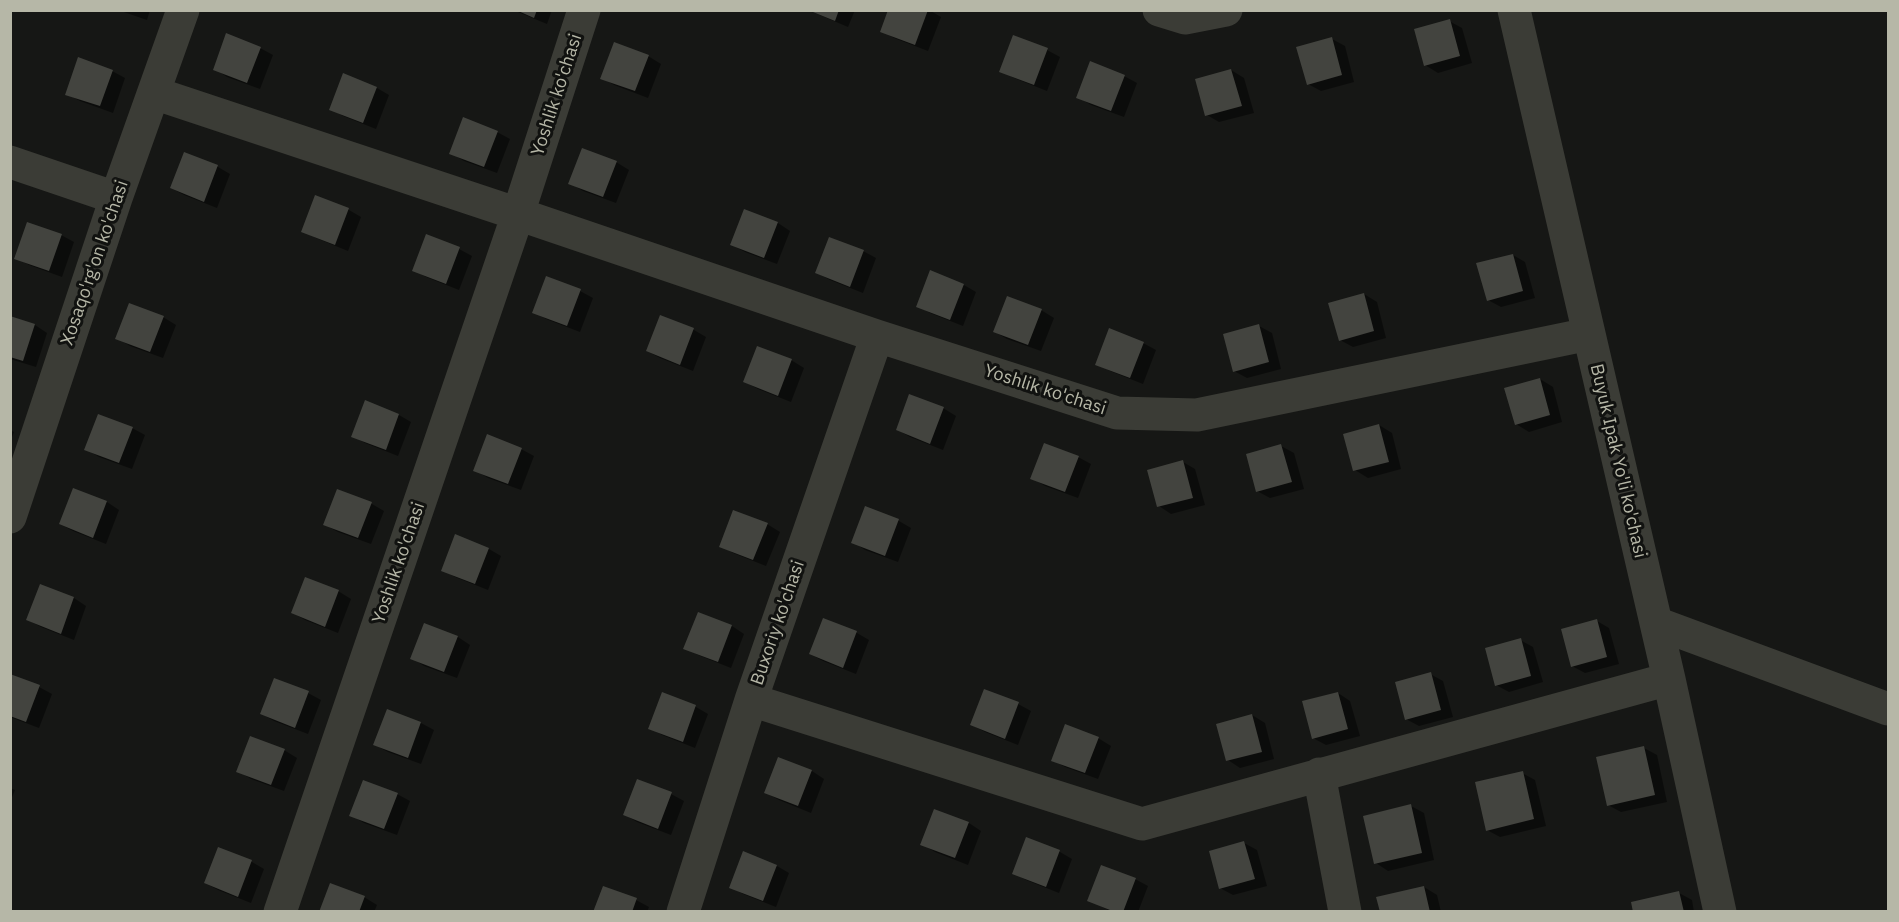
<!DOCTYPE html>
<style>
body{margin:0}
#map{position:relative;width:1899px;height:922px;overflow:hidden;background:#161715;font-family:"IBM Plex Sans",sans-serif}
canvas{display:block}
.frame{position:absolute;inset:0;border:12px solid #b6b7a7;pointer-events:none}
</style>
<div id="map">
<canvas width="1899" height="922"></canvas>
<div class="frame"></div>
</div>
<script>
const g = document.querySelector('canvas').getContext('2d');
g.lineJoin = 'round';
function paint(path, color) {
  g.fillStyle = color;
  g.fill(path, 'evenodd');
}
function poly(rows) {
  const path = new Path2D();
  for (const r of rows) {
    path.moveTo(r[0], r[1]);
    for (let i = 2; i < r.length; i += 2) path.lineTo(r[i], r[i + 1]);
  }
  return path;
}
function stroke(path, color, width, dash) {
  g.strokeStyle = color;
  g.lineWidth = width;
  g.lineCap = dash ? 'butt' : 'round';
  g.setLineDash(dash || []);
  g.stroke(path);
}
function write(font, color, halo, rows, align = 'center') {
  g.font = font + ' "IBM Plex Sans",sans-serif';
  g.lineWidth = 6;
  g.setLineDash([]);
  g.textBaseline = 'middle';
  g.strokeStyle = halo;
  g.fillStyle = color;
  for (const [text, x, y, turn = 0] of rows) {
    g.save();
    g.translate(x, y);
    g.rotate((+turn || 0) * Math.PI / 180);
    g.textAlign = isNaN(turn) ? turn : align;
    if (halo) g.strokeText(text, 0, 0);
    g.fillText(text, 0, 0);
    g.restore();
  }
}
paint(poly([
 [118,10,150,10,147,20],
 [513,10,552,10,547,24],
 [808,10,855,10,848,27],
 [890,10,929,10,941,17,928,51,894,38,882,31],
 [1449,21,1462,28,1472,63,1438,73,1425,65],
 [1332,39,1345,46,1354,82,1321,91,1308,84],
 [260,48,273,55,260,89,227,77,215,69],
 [1047,50,1060,57,1047,91,1014,78,1001,71],
 [648,56,661,64,648,98,614,85,602,78],
 [1231,70,1244,78,1254,113,1219,122,1207,115],
 [112,71,125,78,113,113,80,101,67,94],
 [344,75,377,88,389,95,376,129,343,116,331,109],
 [1124,76,1137,83,1124,117,1091,105,1078,97],
 [497,132,510,139,497,173,464,161,451,153],
 [184,154,218,167,230,174,217,208,184,195,171,188],
 [616,162,629,170,616,203,583,191,570,183],
 [316,197,349,210,361,217,348,251,316,238,303,231],
 [745,211,778,223,790,231,777,264,745,252,732,245],
 [61,235,74,242,62,277,29,265,16,258],
 [459,249,472,256,459,290,426,277,414,270],
 [863,251,876,258,863,293,830,280,817,273],
 [1513,255,1525,262,1535,298,1501,307,1488,300],
 [931,272,964,285,976,292,963,326,930,313,918,306],
 [580,291,593,298,580,332,546,319,534,312],
 [1364,294,1377,302,1386,338,1353,347,1340,340],
 [1041,310,1054,318,1041,351,1007,339,995,332],
 [10,317,35,325,47,333,36,367,10,359],
 [163,317,176,325,163,358,130,346,117,338],
 [660,317,694,330,706,337,693,371,660,358,647,351],
 [1259,326,1272,333,1281,369,1247,378,1234,371],
 [1143,343,1156,350,1143,384,1110,371,1097,364],
 [791,360,804,368,791,402,758,389,745,382],
 [1540,379,1553,387,1562,422,1529,432,1516,424],
 [366,402,399,415,411,422,398,456,365,443,353,436],
 [943,408,956,416,943,450,910,437,898,430],
 [1379,425,1392,433,1401,469,1368,478,1355,470],
 [132,428,145,435,132,469,99,457,86,449],
 [10,430,14,432,10,442],
 [1281,446,1294,453,1304,489,1270,498,1257,491],
 [521,449,534,456,521,490,488,478,475,470],
 [1078,457,1091,464,1078,498,1045,486,1032,478],
 [1183,462,1195,469,1205,505,1171,514,1159,506],
 [73,490,107,502,119,510,106,544,73,531,60,524],
 [338,491,372,504,384,511,371,544,338,532,325,525],
 [866,508,899,521,911,528,898,562,865,550,853,542],
 [767,524,780,532,766,566,733,553,721,546],
 [456,536,489,549,501,556,488,590,455,577,443,570],
 [41,586,74,598,86,606,74,640,41,627,28,620],
 [338,591,351,599,338,633,305,620,293,613],
 [698,614,732,626,744,634,731,668,698,655,685,648],
 [823,620,857,633,869,640,856,674,823,661,810,654],
 [1597,621,1609,628,1619,664,1585,673,1572,666],
 [425,624,458,637,470,645,457,678,424,666,412,658],
 [1520,640,1533,647,1543,682,1509,692,1496,685],
 [1430,674,1443,681,1453,717,1419,726,1406,719],
 [10,676,39,687,52,694,39,728,10,717],
 [308,693,321,700,308,734,274,721,262,714],
 [1338,693,1350,701,1360,736,1326,745,1313,738],
 [663,694,696,707,708,714,695,748,662,735,650,728],
 [1018,704,1031,711,1018,745,985,732,972,725],
 [388,711,421,723,434,730,421,764,388,752,375,745],
 [1252,715,1265,723,1274,759,1240,768,1228,760],
 [1098,738,1111,746,1098,779,1065,767,1052,760],
 [1644,748,1657,755,1667,802,1621,812,1608,805],
 [284,750,297,758,284,791,251,779,238,771],
 [779,759,812,771,824,779,811,813,779,800,766,793],
 [1522,773,1535,780,1546,826,1500,837,1487,830],
 [10,788,15,790,10,802],
 [397,794,410,801,397,835,364,823,351,815],
 [671,794,684,801,671,835,637,822,625,815],
 [1411,806,1424,813,1434,860,1388,871,1376,863],
 [935,811,969,823,981,831,968,865,935,852,922,844],
 [1026,839,1060,852,1072,859,1059,893,1026,880,1013,873],
 [1244,843,1257,850,1267,886,1233,895,1220,888],
 [218,849,252,862,264,869,251,903,218,890,205,883],
 [777,866,789,873,776,907,743,894,730,887],
 [1135,879,1148,886,1138,912,1112,912,1089,900],
 [1424,887,1437,895,1441,912,1381,912],
 [1679,893,1692,900,1694,912,1635,912],
 [364,897,377,905,374,912,321,912],
 [636,900,649,907,647,912,594,912]
]), '#0007');
paint(poly([
 [516,10,537,10,534,18],
 [808,10,839,10,835,21],
 [888,10,928,10,915,45,880,32],
 [1450,19,1460,56,1424,66,1414,29],
 [226,33,261,47,247,83,213,70],
 [1013,35,1048,48,1034,85,999,72],
 [1332,37,1342,75,1307,85,1296,47],
 [614,42,649,55,635,91,600,79],
 [78,57,113,70,100,106,65,95],
 [1090,61,1125,75,1111,111,1076,98],
 [1231,69,1242,106,1205,116,1195,79],
 [343,73,377,87,363,123,329,110],
 [463,117,498,131,484,167,449,154],
 [582,148,617,161,603,197,568,184],
 [184,152,218,165,204,202,170,188],
 [315,195,349,208,335,245,301,232],
 [744,209,778,222,764,258,730,245],
 [27,222,62,234,49,271,14,259],
 [426,234,460,247,446,284,412,271],
 [829,237,864,250,850,287,815,273],
 [1513,254,1523,291,1487,301,1476,263],
 [930,270,964,284,950,320,916,307],
 [546,276,581,289,567,326,532,313],
 [1364,293,1374,331,1339,341,1328,303],
 [1007,296,1042,309,1028,345,993,332],
 [129,303,164,316,150,352,115,339],
 [660,315,694,328,680,365,646,351],
 [10,316,35,324,23,361,10,357],
 [1259,324,1269,362,1233,372,1223,334],
 [1109,328,1144,342,1130,378,1095,365],
 [757,346,792,359,778,396,743,382],
 [1540,378,1550,415,1515,425,1504,388],
 [909,394,944,407,930,444,896,430],
 [365,400,399,414,386,450,351,437],
 [98,414,133,427,119,463,84,450],
 [1379,424,1389,462,1353,471,1343,434],
 [487,434,522,448,508,484,473,471],
 [1044,443,1079,456,1065,492,1030,479],
 [1281,444,1292,482,1256,492,1246,454],
 [1183,460,1193,498,1157,507,1147,470],
 [73,488,107,501,93,538,59,524],
 [337,489,372,502,358,538,323,525],
 [865,506,899,519,885,556,851,543],
 [733,510,768,523,753,560,719,547],
 [455,534,489,548,475,584,441,571],
 [305,577,339,590,325,627,291,613],
 [40,584,74,597,61,634,26,620],
 [698,612,732,625,718,662,683,649],
 [823,618,857,631,843,668,809,654],
 [1597,619,1607,657,1571,667,1561,629],
 [424,623,458,636,444,672,410,659],
 [1521,638,1531,676,1495,686,1485,648],
 [1431,672,1441,710,1405,720,1395,682],
 [10,674,40,685,26,722,10,716],
 [274,678,309,691,295,728,260,714],
 [984,689,1019,702,1005,739,970,725],
 [662,692,696,705,683,742,648,729],
 [1338,692,1348,729,1312,739,1302,701],
 [387,709,421,722,408,758,373,745],
 [1252,714,1262,752,1226,761,1216,724],
 [1065,724,1099,737,1085,773,1051,761],
 [250,736,285,749,271,785,236,772],
 [1644,746,1655,795,1607,806,1596,757],
 [778,757,812,770,798,806,764,793],
 [1523,771,1534,819,1486,831,1475,782],
 [637,779,672,792,658,829,623,815],
 [363,780,398,793,384,829,349,816],
 [1411,804,1422,853,1374,864,1363,816],
 [934,809,969,822,955,858,920,845],
 [1026,837,1060,850,1046,887,1012,874],
 [1244,841,1255,879,1219,889,1209,851],
 [218,847,252,860,238,897,204,883],
 [743,851,777,865,763,901,729,888],
 [1101,865,1136,878,1123,912,1115,912,1087,901],
 [330,883,365,896,359,912,319,912],
 [603,886,637,898,632,912,593,912],
 [1424,886,1430,912,1380,912,1376,897],
 [1679,891,1684,912,1633,912,1631,902]
]), '#43443f');
stroke(poly([
 [1159,10,1185,18,1226,10],
 [1514,10,1669,679,1720,912],
 [154,93,518,214,877,336,1117,413,1197,415,1589,334],
 [10,162,116,198],
 [10,517,116,198,183,10],
 [1656,623,1888,709],
 [751,700,1142,824,1669,679],
 [1319,774,1345,912],
 [280,912,518,214,584,10],
 [683,912,751,700,877,336]
]), '#3b3c36', 33);
write('18px', '#b6b7a7', '#111210', [
 ["Yoshlik ko'chasi",557,95,-72],
 ["Xosaqo'rg'on ko'chasi",95,263,-71],
 ["Yoshlik ko'chasi",1045,390,18],
 ["Buyuk Ipak Yo'li ko'chasi",1618,461,77],
 ["Yoshlik ko'chasi",399,563,-71],
 ["Buxoriy ko'chasi",778,623,-71]
]);
</script>
